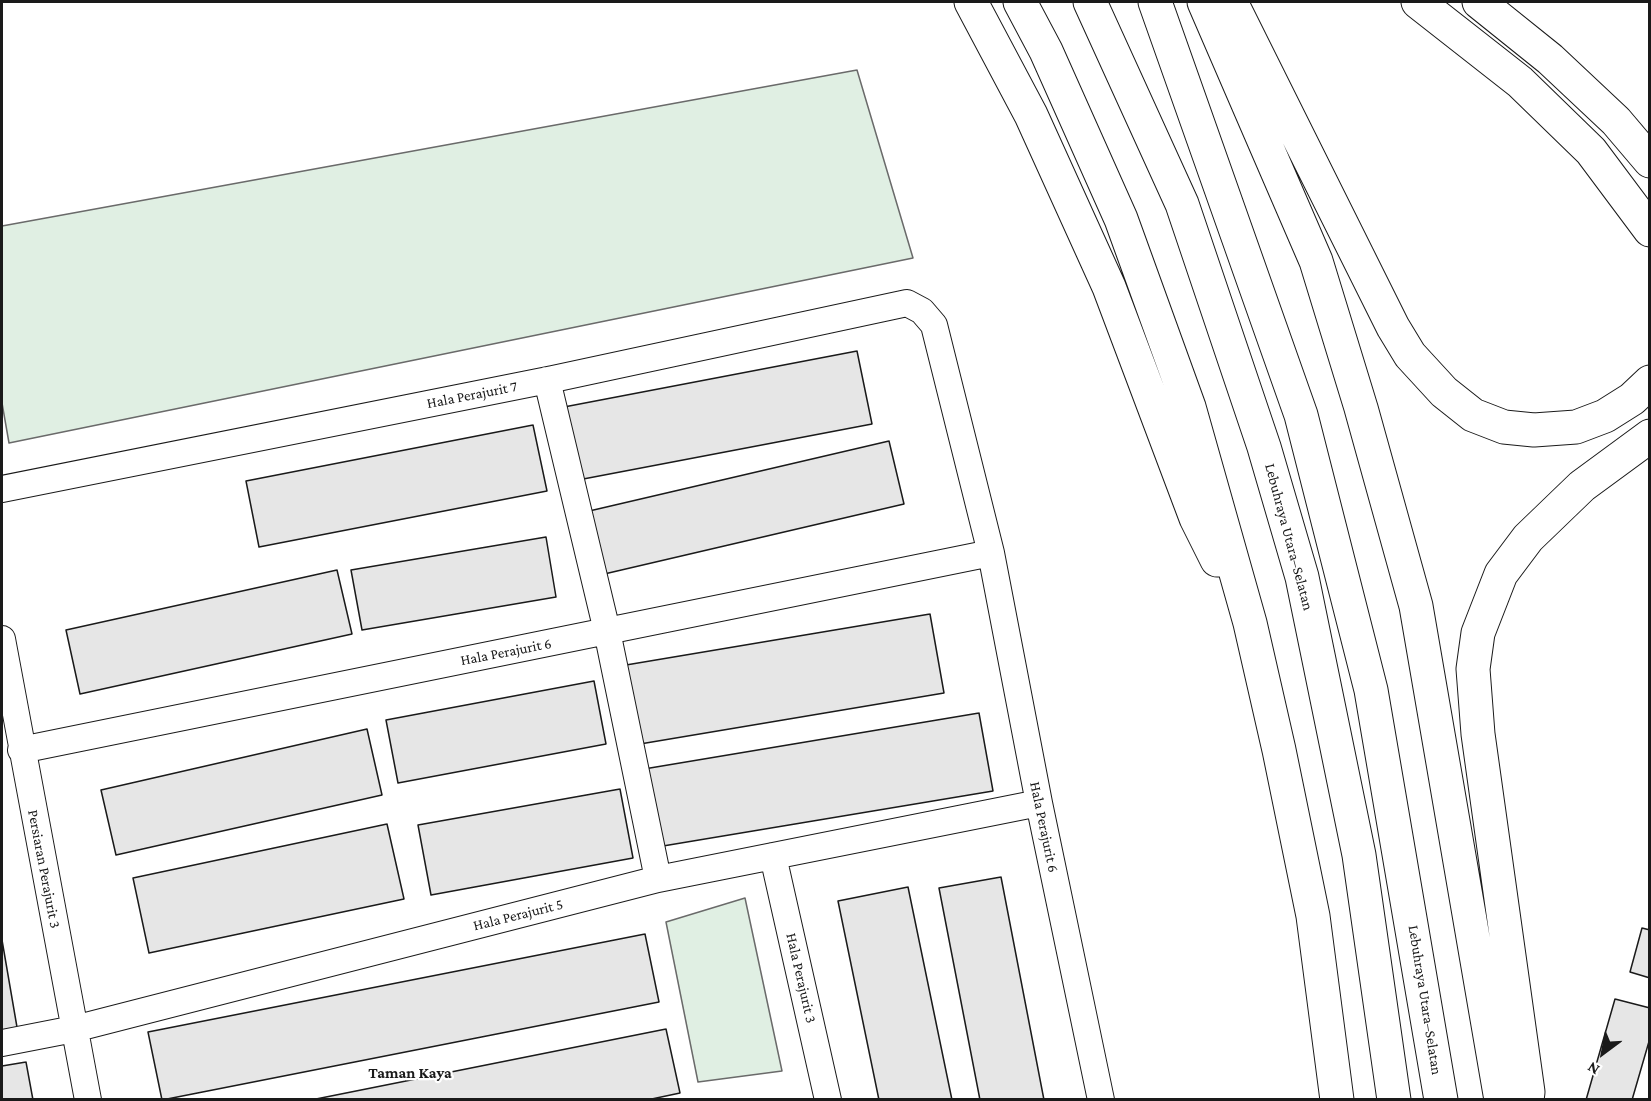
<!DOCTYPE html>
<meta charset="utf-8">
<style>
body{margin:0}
#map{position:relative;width:1651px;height:1101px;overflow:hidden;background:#fff;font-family:"Crimson Pro",serif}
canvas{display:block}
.frame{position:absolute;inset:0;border:3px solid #1a1a1a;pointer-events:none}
.north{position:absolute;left:1573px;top:1023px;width:60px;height:60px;-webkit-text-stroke:4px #fff;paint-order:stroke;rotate:212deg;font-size:16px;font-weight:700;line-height:24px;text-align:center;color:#1a1a1a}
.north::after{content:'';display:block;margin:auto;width:21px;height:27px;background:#1a1a1a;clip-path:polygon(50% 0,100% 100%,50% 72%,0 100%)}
</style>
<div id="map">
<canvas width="1651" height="1101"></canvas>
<div class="frame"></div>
<div class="north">N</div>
</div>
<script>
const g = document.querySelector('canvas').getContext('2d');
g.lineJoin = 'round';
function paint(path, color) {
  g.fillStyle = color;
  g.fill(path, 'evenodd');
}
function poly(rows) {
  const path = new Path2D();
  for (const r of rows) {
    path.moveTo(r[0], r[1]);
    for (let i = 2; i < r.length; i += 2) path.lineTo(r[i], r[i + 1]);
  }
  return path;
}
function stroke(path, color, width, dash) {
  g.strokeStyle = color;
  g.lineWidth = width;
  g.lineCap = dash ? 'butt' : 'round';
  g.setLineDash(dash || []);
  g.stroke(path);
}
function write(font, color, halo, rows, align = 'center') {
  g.font = font + ' "Crimson Pro",serif';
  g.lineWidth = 4.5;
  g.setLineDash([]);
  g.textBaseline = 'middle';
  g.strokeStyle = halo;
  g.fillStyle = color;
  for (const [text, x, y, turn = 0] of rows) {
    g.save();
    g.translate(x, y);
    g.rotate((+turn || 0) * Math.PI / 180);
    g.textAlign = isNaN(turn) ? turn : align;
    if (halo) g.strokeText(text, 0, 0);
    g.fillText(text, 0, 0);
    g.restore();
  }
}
const green = poly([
 [857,70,913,258,9,443,2,403,2,226,857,70],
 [745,898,782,1071,698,1082,666,922,745,898]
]);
paint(green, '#e0efe3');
stroke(green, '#6a6a6a', 1.5);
const building = poly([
 [857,351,872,424,578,480,564,407,857,351],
 [533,425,547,491,259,547,246,481,533,425],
 [889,441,904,504,600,575,585,512,889,441],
 [546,537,556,597,362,630,351,570,546,537],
 [337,570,352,634,80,694,66,630,337,570],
 [930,614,944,693,640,744,626,665,930,614],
 [594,681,606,744,398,783,386,720,594,681],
 [979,713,993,791,657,847,644,769,979,713],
 [367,729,382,795,116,855,101,790,367,729],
 [620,789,633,858,431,895,418,825,620,789],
 [387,824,404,899,149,953,133,878,387,824],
 [1001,877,1044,1100,980,1100,939,888,1001,877],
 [908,887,952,1100,879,1100,838,901,908,887],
 [1642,928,1650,930,1650,978,1630,972,1642,928],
 [645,934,659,1002,162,1100,148,1032,645,934],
 [2,940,18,1033,2,1036,2,940],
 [1615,999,1650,1008,1650,1038,1632,1100,1586,1100,1615,999],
 [666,1029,680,1093,647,1100,311,1100,666,1029],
 [26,1062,33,1100,2,1100,2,1066,26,1062]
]);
paint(building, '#e6e6e6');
stroke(building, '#1a1a1a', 1.5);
const minor = poly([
 [547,380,607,631,658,879],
 [2,489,553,379,907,303,922,311,934,325,991,553,1039,803,1101,1100],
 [2,639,88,1100],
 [21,750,991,553],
 [773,856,828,1100],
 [2,1043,74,1029,658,879,1039,803]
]);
const primary = poly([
 [971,2,1031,115,1109,287,1196,518,1217,560],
 [1020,2,1046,51,1121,219,1189,407,1250,623,1279,750,1313,916,1337,1100],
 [1204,2,1316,261,1361,408,1416,606,1501,1100],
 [1231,2,1393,327,1410,355,1444,392,1473,415,1504,427,1534,430,1576,427,1605,416,1632,399,1650,382],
 [1418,2,1520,82,1591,151,1650,230],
 [1479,2,1550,59,1616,121,1650,161],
 [1527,1100,1528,1092,1478,734,1473,669,1478,633,1501,574,1528,538,1582,486,1650,436]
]);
const motorway = poly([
 [1090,2,1182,204,1264,447,1302,577,1359,855,1394,1100],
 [1155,2,1301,415,1371,690,1441,1100]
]);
stroke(minor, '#1a1a1a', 28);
stroke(primary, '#1a1a1a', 35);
stroke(motorway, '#1a1a1a', 35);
stroke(minor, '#fff', 26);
stroke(primary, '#fff', 33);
stroke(motorway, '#fff', 33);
write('15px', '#1a1a1a', '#fff', [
 ["Hala Perajurit 7",472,395,-11],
 ["Lebuhraya Utara–Selatan",1289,537,75],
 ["Hala Perajurit 6",506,652,-11],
 ["Hala Perajurit 6",1044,827,78],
 ["Persiaran Perajurit 3",44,869,79],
 ["Hala Perajurit 5",518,915,-14],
 ["Hala Perajurit 3",801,978,77],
 ["Lebuhraya Utara–Selatan",1425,1000,81]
]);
write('bold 16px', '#1a1a1a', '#fff', [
 ["Taman Kaya",410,1073]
]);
</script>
